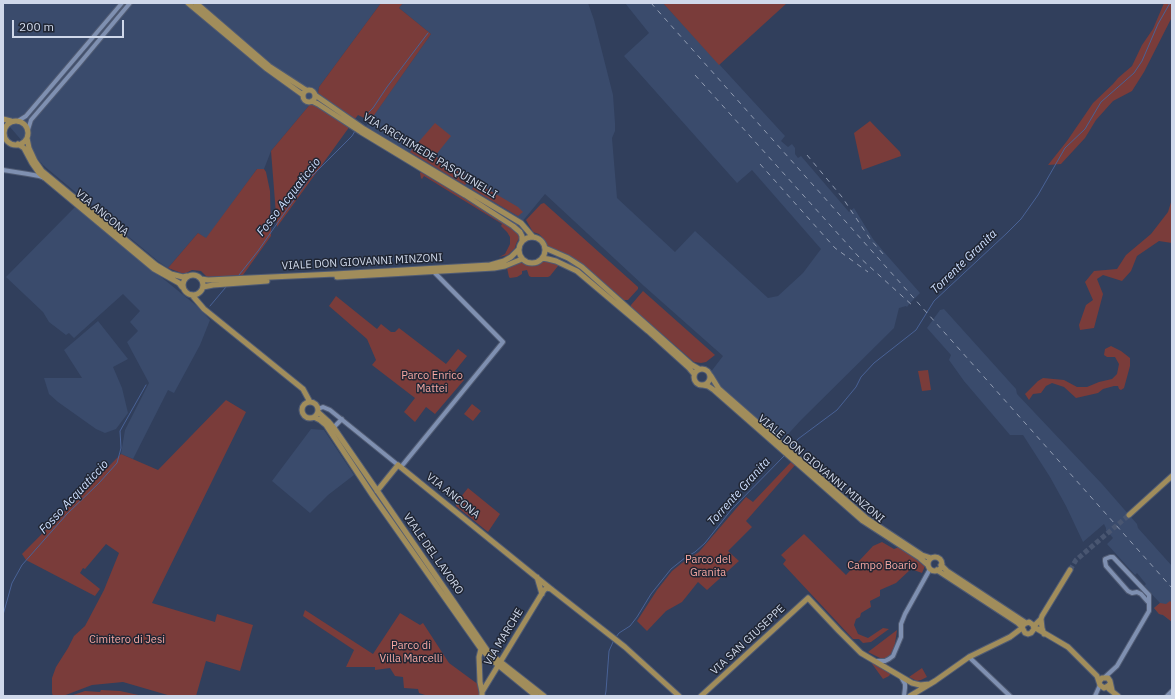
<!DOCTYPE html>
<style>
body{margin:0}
#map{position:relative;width:1175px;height:699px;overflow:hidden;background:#313f5c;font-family:"IBM Plex Sans",sans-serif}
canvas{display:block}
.frame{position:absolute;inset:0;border:4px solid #cfd8ea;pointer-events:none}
.scale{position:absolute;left:12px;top:20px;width:112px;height:18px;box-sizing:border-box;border:2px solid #cfd8ea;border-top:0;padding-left:5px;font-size:12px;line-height:14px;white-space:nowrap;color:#cfd8ea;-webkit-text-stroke:3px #202634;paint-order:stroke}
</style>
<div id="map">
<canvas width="1175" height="699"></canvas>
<div class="frame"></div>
<div class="scale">200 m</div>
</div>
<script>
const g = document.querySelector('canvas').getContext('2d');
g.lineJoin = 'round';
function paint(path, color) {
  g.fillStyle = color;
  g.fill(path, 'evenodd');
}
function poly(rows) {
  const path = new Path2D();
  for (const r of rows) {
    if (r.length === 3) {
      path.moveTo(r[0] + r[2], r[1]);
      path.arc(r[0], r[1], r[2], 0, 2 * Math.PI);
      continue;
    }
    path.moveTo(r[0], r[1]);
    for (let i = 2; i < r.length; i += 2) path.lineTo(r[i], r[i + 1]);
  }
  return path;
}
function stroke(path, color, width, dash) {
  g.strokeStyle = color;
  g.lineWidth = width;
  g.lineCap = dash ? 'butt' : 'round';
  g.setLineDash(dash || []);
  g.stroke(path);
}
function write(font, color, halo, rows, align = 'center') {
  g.font = font + ' "IBM Plex Sans",sans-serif';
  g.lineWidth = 3;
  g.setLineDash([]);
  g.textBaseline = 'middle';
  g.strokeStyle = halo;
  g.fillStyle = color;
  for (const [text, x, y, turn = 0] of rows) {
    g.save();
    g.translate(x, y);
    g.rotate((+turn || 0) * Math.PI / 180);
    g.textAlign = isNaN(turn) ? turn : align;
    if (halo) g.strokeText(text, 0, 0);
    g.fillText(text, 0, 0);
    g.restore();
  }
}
paint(poly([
 [3,3,381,3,319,87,318,93,312,102,271,151,264,169,257,169,206,239,198,233,168,268,159,262,43,165,3,119],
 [403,3,588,3,594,20,613,95,615,123,615,131,612,138,617,198,675,252,695,231,768,298,778,296,803,273,821,249,752,170,737,183,624,56,649,33,625,3,663,3,785,136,781,141,788,147,792,144,795,148,795,154,798,158,801,156,849,212,854,208,873,239,884,252,920,293,910,303,907,307,906,306,899,308,894,328,801,420,780,443,719,389,710,373,723,356,644,286,545,194,521,223,364,129,431,34,399,8],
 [75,207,198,307,210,320,200,345,174,393,168,390,133,459,121,454,125,430,149,383,127,342,138,331,130,322,140,311,123,294,74,338,69,333,66,335,49,322,43,312,6,277],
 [944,309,1016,389,1017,394,1102,484,1137,524,1138,528,1172,566,1172,622,1163,615,1159,614,1154,608,1160,603,1144,586,1146,584,1137,573,1135,575,1107,544,1113,538,1106,530,1106,528,1104,524,1083,542,1066,506,1050,477,1023,435,1010,435,964,381,949,360,951,355,927,328,940,310],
 [98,321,128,359,113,367,122,388,128,413,116,429,105,433,96,429,58,402,49,394,44,378,82,378,64,350],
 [311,429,324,430,354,475,328,495,310,513,272,481]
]), '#3a4b6c');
paint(poly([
 [381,3,403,3,399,8,431,34,370,121,358,115,355,119,318,93,319,87],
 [663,3,787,3,719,65],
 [1164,3,1172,3,1172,17,1144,72,1132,91,1113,101,1096,120,1085,138,1061,164,1048,165,1067,141,1093,103,1113,84,1118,78,1132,66,1142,45,1153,29],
 [312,102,350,126,277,227,271,151],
 [870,121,900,152,901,156,862,170,854,133],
 [435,123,451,136,435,156,470,179,465,185,410,152],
 [257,169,264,169,266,172,270,191,271,236,243,275,207,277,201,271,192,270,184,274,168,268,198,233,206,238],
 [421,172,436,181,442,182,508,224,517,232,519,235,519,238,516,244,515,248,508,255,499,257,505,254,510,244,510,237,507,232,501,226,502,224,424,176,422,179,421,178,420,173],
 [477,183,518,207,523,212,518,216,472,189],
 [1172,199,1172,243,1159,241,1137,256,1131,271,1122,281,1103,275,1097,279,1103,294,1094,328,1080,330,1079,325,1086,305,1093,300,1085,282,1094,271,1117,269,1126,255,1151,234,1168,212],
 [544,203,638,287,638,289,628,300,624,300,581,263,566,254,547,246,543,238,539,234,533,232,526,220,541,204],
 [543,259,558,264,558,266,550,276,548,277,531,277,529,276,527,270,522,271,522,274,517,277,510,278,509,277,507,268,521,261,528,264,533,264,539,262],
 [643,291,715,355,706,362,701,363,694,362,631,307,631,305],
 [336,296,377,329,381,324,391,332,395,332,399,328,446,364,458,349,467,356,455,371,464,380,435,414,426,407,415,422,404,412,415,398,372,365,376,360,367,339,329,306],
 [1111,346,1121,351,1130,358,1130,366,1124,388,1121,390,1119,389,1118,386,1114,386,1103,389,1098,393,1076,398,1064,387,1052,383,1046,386,1041,393,1033,394,1029,400,1025,394,1038,381,1043,378,1064,380,1077,387,1087,387,1099,382,1112,379,1117,374,1119,364,1115,357,1107,357,1104,355,1105,349],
 [928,370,931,390,922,391,918,371],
 [226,400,246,412,152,603,215,622,217,614,253,625,240,671,206,661,196,696,171,696,123,682,92,685,63,696,53,696,52,693,52,678,56,667,68,648,74,636,85,626,104,590,119,553,106,544,85,569,83,568,80,573,100,589,95,596,26,560,22,554,121,454,158,470],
 [472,404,481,411,473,421,464,414],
 [792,461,796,464,746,521,752,527,728,551,739,561,707,590,698,582,682,602,666,611,647,631,637,621,657,590,672,571,682,563,699,552,746,497,753,502],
 [468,488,500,514,488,532,456,506,456,503],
 [804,534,846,575,873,546,882,542,894,549,899,547,925,566,922,573,911,569,896,583,880,590,880,596,870,601,871,607,861,613,860,617,856,619,854,625,858,634,868,638,883,628,889,629,871,642,863,643,859,639,853,639,783,564,786,560,781,555],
 [1170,601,1172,603,1172,622,1163,615,1159,614,1154,608,1160,603,1166,604],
 [305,610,373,654,400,613,420,625,423,623,449,663,479,685,479,696,428,696,419,693,418,689,404,688,403,677,395,676,390,668,375,670,375,667,346,667,354,650,303,616],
 [897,630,894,650,888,658,880,658,868,652],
 [870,661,891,673,889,676,883,679],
 [922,668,927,677,921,680,917,681,909,677],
 [101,690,120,691,143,696,70,696,85,691,100,692]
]), '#7a3c3a');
stroke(poly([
 [365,116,373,108,387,87,428,33],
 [239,275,258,251,283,215,309,179,352,136,355,131],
 [210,306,226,287],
 [790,449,798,439,837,410,856,387,861,377,874,363,916,330,934,301,1007,233,1021,219,1038,195,1065,148,1085,129,1101,102,1134,73,1142,61,1158,24,1170,3],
 [3,615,12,583,22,565,67,514,99,483,117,463,121,448,120,431,146,385],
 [616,637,619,633,630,626,637,617,651,594,671,569,686,557,695,552,705,543,731,510,785,455],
 [605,696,606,691,609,651,613,642]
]), '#496296', 1);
stroke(poly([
 [1070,570,1076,560,1129,515]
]), '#495671', 5, [5, 2.5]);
const minor = poly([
 [18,121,26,116,122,3],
 [28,130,31,120,80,63,130,3],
 [3,170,28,174,39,176,44,178],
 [318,409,323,407,330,410,398,465],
 [334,428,335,426,342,419],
 [401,467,503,342,434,272],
 [969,657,1010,696],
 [876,661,885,661,889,659,893,656,901,637,901,624,905,614,930,569],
 [901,677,905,684,905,688,904,696],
 [1105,677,1117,666,1149,611,1149,595,1113,557,1110,557,1105,559,1105,561,1106,566,1128,591,1132,593,1137,592,1141,594,1148,602],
 [1095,696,1100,685],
 [1167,696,1172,691]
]);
const major = poly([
 [188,3,267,69,303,95],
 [196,3,269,66,306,90],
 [309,96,6],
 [315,95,364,129,521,223,533,237],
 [312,101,318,104,361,132,465,195,513,226,520,232,522,236,522,241],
 [3,119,11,121],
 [16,133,12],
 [27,138,29,148,35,161,42,171,156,265,171,274,183,277,187,276],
 [18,144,24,148,32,163,39,173,154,269,179,283,182,287],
 [532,250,13],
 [545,248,568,258,582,267,692,365,699,369],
 [542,258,548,259,556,261,577,271,648,331,689,368,694,374],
 [193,285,10],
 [337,277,494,268,505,266,522,259],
 [201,279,208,280,335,274,490,265,504,261,511,257,519,249],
 [203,287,213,285,267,281],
 [192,295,204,309,303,389,310,402],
 [702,377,8],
 [711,376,719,389,866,518,922,555,931,558],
 [703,385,708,386,714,390,863,521,920,558,928,565],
 [310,410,8],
 [318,412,328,421,334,428,487,650,493,656,544,696],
 [314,417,320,420,326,425,373,496,481,649,492,660,536,696],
 [377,491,398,465,551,589,625,647,679,696],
 [1129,515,1172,476],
 [935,564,7],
 [941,565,947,571,1026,623],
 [937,570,1018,623,1022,627,1025,633,1028,634,1031,633,1034,629,1033,625,1029,622,1024,624,1022,627],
 [537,577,542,594],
 [1041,619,1042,628,1044,634],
 [1034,626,1041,619,1042,616,1070,570],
 [1034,627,1068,647,1097,676,1099,682],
 [481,649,479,657,480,682,482,692],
 [1110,684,1108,686,1104,688,1100,685,1099,682,1102,678,1108,678,1110,681,1112,690],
 [1109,689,1118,696],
 [482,696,482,692,544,590,547,588,551,589],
 [701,696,808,598,839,631,861,653,912,683,920,685,930,684],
 [910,696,935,681,969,657,1010,637,1022,628]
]);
stroke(minor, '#505b73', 6);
stroke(major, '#505b73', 7);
stroke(minor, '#7f90b1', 4);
stroke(major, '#a18d5b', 5);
stroke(poly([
 [651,3,1172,588],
 [695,75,858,256,913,306],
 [807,155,842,197,870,239,884,255],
 [760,164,835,248,868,272]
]), '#919cb2', 1, [5, 5]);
write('11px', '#cfd8ea', '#202634', [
 ["VIA ARCHIMEDE PASQUINELLI",430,156,31],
 ["VIA ANCONA",102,213,40],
 ["VIALE DON GIOVANNI MINZONI",362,262,-3],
 ["VIALE DON GIOVANNI MINZONI",821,469,40],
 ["VIA ANCONA",453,496,39],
 ["VIALE DEL LAVORO",433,554,55],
 ["VIA MARCHE",504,637,-59],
 ["VIA SAN GIUSEPPE",748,640,-43]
]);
write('11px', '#f8a8a3', '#202634', [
 ["Parco Enrico",432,376],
 ["Mattei",432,389],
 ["Parco del",708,560],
 ["Granita",708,573],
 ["Campo Boario",882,566],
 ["Cimitero di Jesi",127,640],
 ["Parco di",411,646],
 ["Villa Marcelli",411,659]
]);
write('italic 12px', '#cedfff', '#202634', [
 ["Fosso Acquaticcio",289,197,-52],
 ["Torrente Granita",964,262,-44],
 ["Torrente Granita",739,492,-48],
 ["Fosso Acquaticcio",74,497,-47]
]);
</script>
